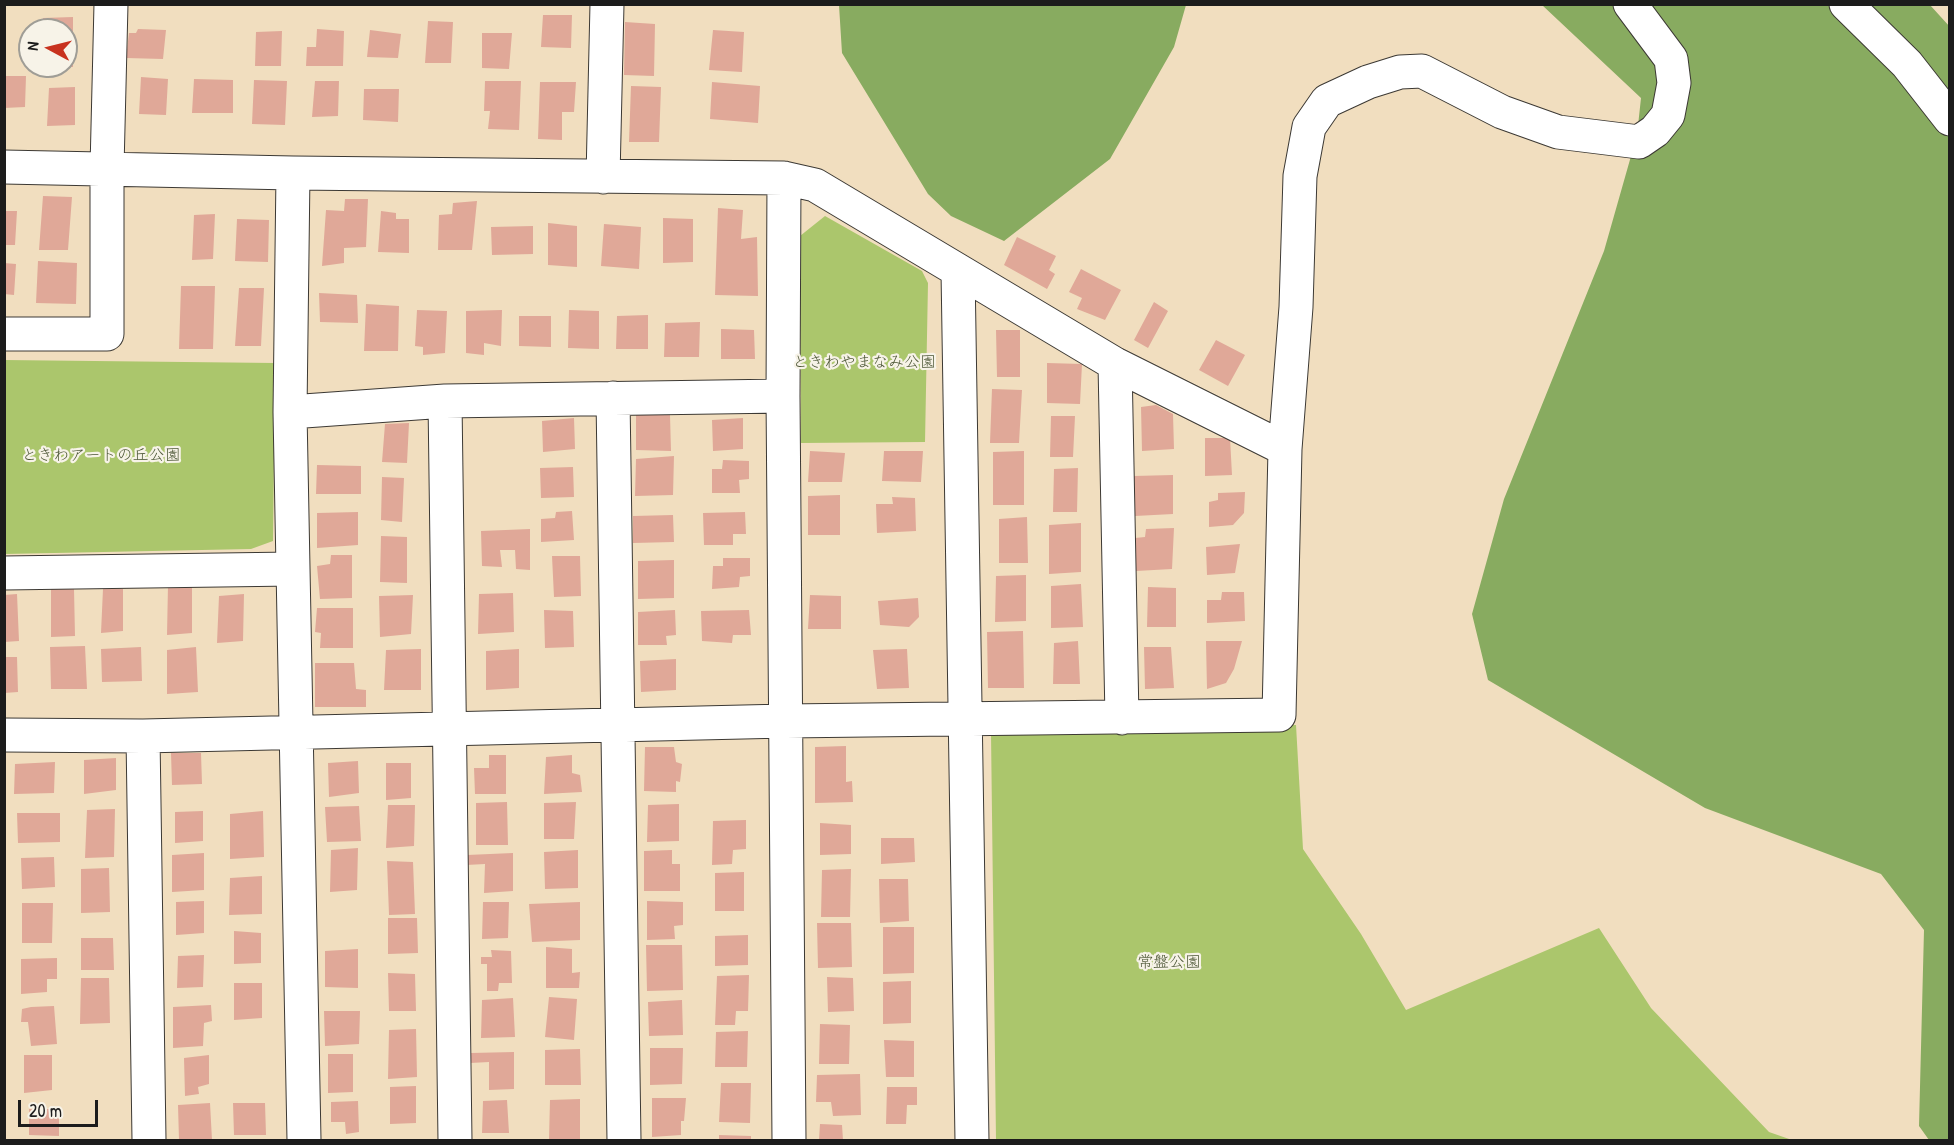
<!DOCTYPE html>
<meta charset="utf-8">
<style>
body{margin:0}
#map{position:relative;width:1954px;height:1145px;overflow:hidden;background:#f1debf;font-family:"Patrick Hand",sans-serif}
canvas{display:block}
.frame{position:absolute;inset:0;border:6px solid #1c1c1c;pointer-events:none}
.north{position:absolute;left:18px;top:18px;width:60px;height:60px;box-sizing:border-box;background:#f7f3e8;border:2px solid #9f9d96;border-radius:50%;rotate:277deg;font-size:16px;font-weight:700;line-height:24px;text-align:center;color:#1c1c1c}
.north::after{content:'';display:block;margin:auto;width:21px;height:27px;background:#c8321e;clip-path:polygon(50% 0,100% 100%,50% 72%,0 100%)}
.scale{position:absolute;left:18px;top:1100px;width:80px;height:27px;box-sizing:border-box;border:3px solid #1c1c1c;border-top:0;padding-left:8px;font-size:18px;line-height:21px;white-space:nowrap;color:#1c1c1c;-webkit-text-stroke:4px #f7f3e8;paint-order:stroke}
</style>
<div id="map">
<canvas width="1954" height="1145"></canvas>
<div class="frame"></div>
<div class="north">N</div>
<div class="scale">20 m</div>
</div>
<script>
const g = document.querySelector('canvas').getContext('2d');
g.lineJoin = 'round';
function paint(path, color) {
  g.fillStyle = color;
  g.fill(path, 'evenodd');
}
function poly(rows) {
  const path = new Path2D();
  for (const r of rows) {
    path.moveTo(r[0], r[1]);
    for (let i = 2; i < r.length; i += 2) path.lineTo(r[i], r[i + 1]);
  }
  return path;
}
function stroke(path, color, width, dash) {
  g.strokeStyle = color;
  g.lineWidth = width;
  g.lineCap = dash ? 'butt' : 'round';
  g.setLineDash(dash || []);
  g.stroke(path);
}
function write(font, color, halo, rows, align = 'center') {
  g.font = font + ' "Patrick Hand","Klee One",sans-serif';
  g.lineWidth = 4.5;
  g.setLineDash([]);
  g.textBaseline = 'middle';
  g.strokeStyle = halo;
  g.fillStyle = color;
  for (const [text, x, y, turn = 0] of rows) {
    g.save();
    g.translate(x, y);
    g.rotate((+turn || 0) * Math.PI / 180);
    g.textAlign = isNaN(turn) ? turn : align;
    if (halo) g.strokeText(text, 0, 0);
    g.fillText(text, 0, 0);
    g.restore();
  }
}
paint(poly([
 [825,216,922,271,928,283,925,442,801,443,800,236],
 [4,360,275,363,273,541,251,549,5,554],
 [1296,725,1303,849,1361,934,1406,1010,1599,928,1651,1008,1769,1132,1792,1140,996,1140,991,733]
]), '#abc66c');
paint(poly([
 [839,5,839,4,1186,5,1174,47,1110,159,1004,241,951,216,928,194,842,53],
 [1542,5,1930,5,1950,27,1949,1140,1929,1140,1919,1126,1924,930,1881,874,1705,808,1488,680,1472,614,1504,499,1604,251,1637,135,1641,98]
]), '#88ab60');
paint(poly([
 [543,15,572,15,571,48,541,47],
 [73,17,73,67,66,67,66,30,42,30,43,18],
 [428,21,453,22,451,63,425,63],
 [625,22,655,24,654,76,624,75],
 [138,29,166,30,163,59,126,58,129,33,136,33],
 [317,29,344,31,343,66,306,66,307,47,316,47],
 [370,30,401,34,398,58,367,57],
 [713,30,744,32,742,72,709,70],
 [282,31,281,66,255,66,256,32],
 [482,33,512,33,509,69,482,68],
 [4,76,26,76,25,107,4,108],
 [141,77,168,79,166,115,139,114],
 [194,79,233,80,233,113,192,113],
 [254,80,287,81,285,125,252,124],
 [315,81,339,81,338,116,312,117],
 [485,81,521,81,519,130,488,129,490,111,484,111],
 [540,82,576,82,574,112,562,112,562,140,538,139],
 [712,82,760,86,758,123,710,119],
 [631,86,661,87,659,142,629,142],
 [75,87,75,125,47,126,49,88],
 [364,89,399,89,398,122,363,120],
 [43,196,72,197,68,250,39,250],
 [345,199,368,199,366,247,344,248,344,263,322,266,326,210,344,211],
 [477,201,472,250,438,250,439,215,452,214,453,203],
 [718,208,743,210,741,239,757,237,758,296,715,295],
 [4,211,17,211,15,245,4,245],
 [381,211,396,213,396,219,409,219,409,253,378,252],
 [215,214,213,259,192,260,194,215],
 [663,218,693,219,693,262,663,263],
 [237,219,269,220,268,262,235,261],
 [548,223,577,226,577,267,548,265],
 [604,224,641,227,639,269,601,266],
 [533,226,533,254,492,255,491,227],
 [1017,237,1056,256,1049,270,1055,274,1047,289,1004,265],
 [38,261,77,263,76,304,36,303],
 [4,263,16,264,14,295,4,294],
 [1081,269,1121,290,1105,320,1077,309,1082,298,1069,292],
 [181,286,215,286,213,349,179,349],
 [239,288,264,288,261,346,235,346],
 [319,293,357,295,358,323,320,322],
 [1154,302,1168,311,1148,348,1134,340],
 [366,304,399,306,398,351,364,351],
 [417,310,447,311,445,353,423,355,423,347,415,346],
 [502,310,501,346,484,343,484,355,466,353,466,311],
 [569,310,599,311,599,349,568,348],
 [648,315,648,349,616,349,617,316],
 [519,316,551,316,551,347,519,346],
 [700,322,699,357,664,357,665,323],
 [721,329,754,330,755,359,721,359],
 [996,330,1020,330,1020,377,997,377],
 [1216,340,1245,355,1228,386,1199,370],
 [1047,363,1082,364,1080,404,1047,403],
 [992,389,1022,390,1019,443,990,443],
 [1156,405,1173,414,1174,449,1142,451,1141,407],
 [636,415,670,415,671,451,636,450],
 [1051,416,1075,416,1073,457,1050,457],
 [574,418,575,449,543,452,542,421],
 [743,418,743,449,713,451,712,420],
 [409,423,407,463,382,462,385,424],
 [1205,438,1230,438,1232,475,1205,476],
 [810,451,845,453,842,482,808,482],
 [884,451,923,451,921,482,882,481],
 [1024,451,1024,505,993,505,993,452],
 [674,456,673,495,635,496,636,459],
 [723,460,749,461,749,479,739,480,740,493,712,493,712,469,722,469],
 [317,465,361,466,361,494,316,494],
 [573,467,574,497,541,498,540,468],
 [1078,468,1077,512,1053,512,1054,469],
 [1173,475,1173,514,1135,516,1134,476],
 [382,477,404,478,402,522,381,520],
 [1245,492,1244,513,1233,525,1209,527,1209,502,1218,500,1218,493],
 [840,495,840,535,808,535,808,496],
 [892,497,915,498,916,531,877,533,876,504,893,504],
 [572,511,574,540,541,542,541,519,555,518,556,512],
 [358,512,358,545,317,548,317,513],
 [745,512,746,534,733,534,733,545,704,545,703,513],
 [673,515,674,542,633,543,633,516],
 [1027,517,1028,563,999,563,999,519],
 [1081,523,1081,572,1049,574,1049,525],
 [1174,528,1172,569,1136,571,1135,538,1145,537,1146,529],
 [530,529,530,570,516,569,515,550,500,550,502,567,482,566,481,531],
 [381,536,407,537,407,583,380,582],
 [1240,544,1235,573,1207,575,1206,547],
 [331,555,352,555,352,598,320,599,317,566,330,564],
 [552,556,580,556,581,596,554,597],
 [723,558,750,558,750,576,740,577,739,587,712,589,713,566,723,566],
 [674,560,674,598,638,599,638,561],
 [1026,575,1026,621,995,622,996,576],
 [192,584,192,633,167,635,168,585],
 [1081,584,1083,627,1051,628,1051,586],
 [1148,587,1176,588,1176,627,1147,627],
 [51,589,74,589,75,636,51,637],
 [103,589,123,589,123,631,101,633],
 [1222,592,1244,592,1245,621,1207,623,1207,600,1221,600],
 [513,593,514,632,478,634,479,594],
 [17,594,19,641,4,642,4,595],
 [244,594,243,641,217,643,219,596],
 [413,595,411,634,380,637,379,596],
 [810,595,841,596,841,629,808,629],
 [918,598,919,617,909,627,880,625,878,601],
 [317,608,353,608,353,648,320,648,321,633,315,632],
 [544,610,573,611,574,647,545,648],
 [675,610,676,635,666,636,667,645,638,645,638,612],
 [749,610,751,635,733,635,732,643,702,641,701,611],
 [1023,631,1024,688,988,688,987,632],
 [1078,641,1080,684,1053,684,1054,643],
 [1206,641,1242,641,1234,669,1226,683,1207,689],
 [85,646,87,689,51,689,50,647],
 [141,647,142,681,102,682,101,649],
 [196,647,198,692,167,694,167,650],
 [1144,647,1171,647,1174,688,1145,689],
 [421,649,421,690,384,690,386,650],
 [519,649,519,688,486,690,486,651],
 [907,649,909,688,877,689,873,650],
 [4,657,17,657,18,692,4,693],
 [676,659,676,690,641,692,640,661],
 [315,663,354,663,356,689,366,690,366,707,315,707],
 [846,746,846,782,852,781,853,802,815,803,815,747],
 [645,747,674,747,676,762,682,764,680,782,676,781,676,792,644,791],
 [171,753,201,753,202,784,172,785],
 [489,755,506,755,506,794,475,794,474,768,489,768],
 [572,755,572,773,580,775,582,792,544,794,546,757],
 [116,758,116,790,84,794,84,760],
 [358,761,359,793,329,797,328,763],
 [55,762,54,793,14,794,15,764],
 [386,763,411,763,411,798,386,800],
 [507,802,508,845,476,845,476,803],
 [576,802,574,839,544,839,544,803],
 [679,804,679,841,647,842,648,805],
 [388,805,415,805,414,846,386,848],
 [359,806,361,841,327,842,325,807],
 [115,809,114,857,85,858,87,810],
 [203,811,203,841,175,843,175,812],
 [263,811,264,857,230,859,230,814],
 [17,813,60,813,60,842,18,843],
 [746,820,746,849,733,850,732,864,712,865,713,821],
 [820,823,851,825,851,854,820,855],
 [881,838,914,838,915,862,881,864],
 [358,848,357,890,330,892,331,850],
 [578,850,578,888,545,889,544,852],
 [672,850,672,864,680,864,680,891,644,891,644,851],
 [204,853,204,890,172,892,172,855],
 [513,853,513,891,484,893,485,864,466,865,467,855],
 [54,857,55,887,22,889,21,858],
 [387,861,413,862,415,914,389,915],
 [109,868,110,912,81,913,81,869],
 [851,869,850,917,821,917,822,870],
 [744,872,744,911,715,911,715,873],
 [262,876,262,914,229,915,230,878],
 [879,879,908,879,909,921,880,923],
 [204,901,204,933,176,935,176,902],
 [647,901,683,902,683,925,674,926,675,939,647,940],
 [483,902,509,902,508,938,482,939],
 [580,902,580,940,532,942,529,904],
 [22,903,53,903,52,943,22,943],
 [388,918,417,918,418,953,388,954],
 [817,923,851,923,852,967,818,968],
 [883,927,914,927,914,973,883,974],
 [234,931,261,933,261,963,234,964],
 [748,935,748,965,715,966,715,936],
 [81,938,113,938,114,970,81,970],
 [646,945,682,945,683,990,647,991],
 [546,947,572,949,572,973,580,972,579,988,546,988],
 [358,949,358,988,325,987,325,951],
 [491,950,511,951,512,983,499,983,498,991,487,991,487,964,481,964,481,957,492,957],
 [204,955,203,987,177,988,178,956],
 [57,958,57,979,47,979,47,992,21,994,21,959],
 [388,973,415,974,416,1011,389,1011],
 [749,975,748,1011,736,1011,735,1025,715,1025,717,976],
 [827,977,853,978,854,1011,828,1012],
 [81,978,109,978,110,1023,80,1024],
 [911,981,911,1023,883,1024,883,982],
 [234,983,262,983,262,1018,234,1020],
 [549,997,577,999,574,1040,545,1037],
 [513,998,515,1037,481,1038,482,1000],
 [682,1000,683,1035,649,1036,648,1002],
 [211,1005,212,1021,204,1023,203,1046,173,1048,173,1007],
 [54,1006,57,1044,31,1046,28,1022,21,1022,22,1009,31,1007],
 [324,1011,360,1011,359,1044,325,1046],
 [820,1024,850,1025,849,1064,819,1064],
 [416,1029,417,1077,388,1079,389,1030],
 [748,1031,747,1067,715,1067,716,1032],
 [884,1040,914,1041,914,1077,886,1077],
 [650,1048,683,1048,682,1084,650,1085],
 [580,1049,581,1085,545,1085,545,1050],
 [514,1052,514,1089,489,1090,489,1062,470,1063,471,1053],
 [328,1054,353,1054,353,1092,328,1093],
 [24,1055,52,1055,52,1090,24,1093],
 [209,1055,209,1084,198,1087,199,1094,185,1096,184,1058],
 [860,1074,861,1115,833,1116,831,1102,816,1102,817,1075],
 [721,1083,751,1083,750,1123,719,1122],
 [416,1086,416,1123,390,1124,390,1087],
 [887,1087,917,1087,917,1105,907,1105,906,1124,886,1124],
 [652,1098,686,1098,684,1121,681,1121,681,1135,652,1137],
 [580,1099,580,1139,549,1140,550,1100],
 [507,1100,509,1133,482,1133,483,1101],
 [358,1101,359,1132,346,1134,345,1122,331,1122,331,1102],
 [210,1103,212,1140,179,1140,178,1105],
 [233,1103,265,1103,266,1135,234,1135],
 [29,1109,59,1109,59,1136,29,1135],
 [820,1124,842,1125,843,1140,819,1140],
 [719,1135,751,1136,751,1140,719,1140]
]), '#e0a898');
const minor = poly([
 [1846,4,1907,64,1950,119],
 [4,167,293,173,784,178,815,185,1115,364,1285,449,1279,715,786,721,143,736,4,735],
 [293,173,290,412,304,1140],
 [603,177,607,4],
 [784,178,783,396,789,1140],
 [958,271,972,1140],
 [4,334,107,334,107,168,111,4],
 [1115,364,1122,718],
 [613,398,624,1140],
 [445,401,455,1140],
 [290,412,445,401,783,396],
 [1285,449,1296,307,1300,176,1309,127,1327,101,1368,82,1400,72,1422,71,1502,112,1558,132,1639,142,1655,131,1668,115,1674,83,1671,59,1630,4],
 [4,573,293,569],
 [143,736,149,1140]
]);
stroke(minor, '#3c3934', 35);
stroke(minor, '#fff', 33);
write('16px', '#4e5838', '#f7f3e8', [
 ["ときわやまなみ公園",864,363],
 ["ときわアートの丘公園",101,456],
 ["常盤公園",1169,963]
]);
</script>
